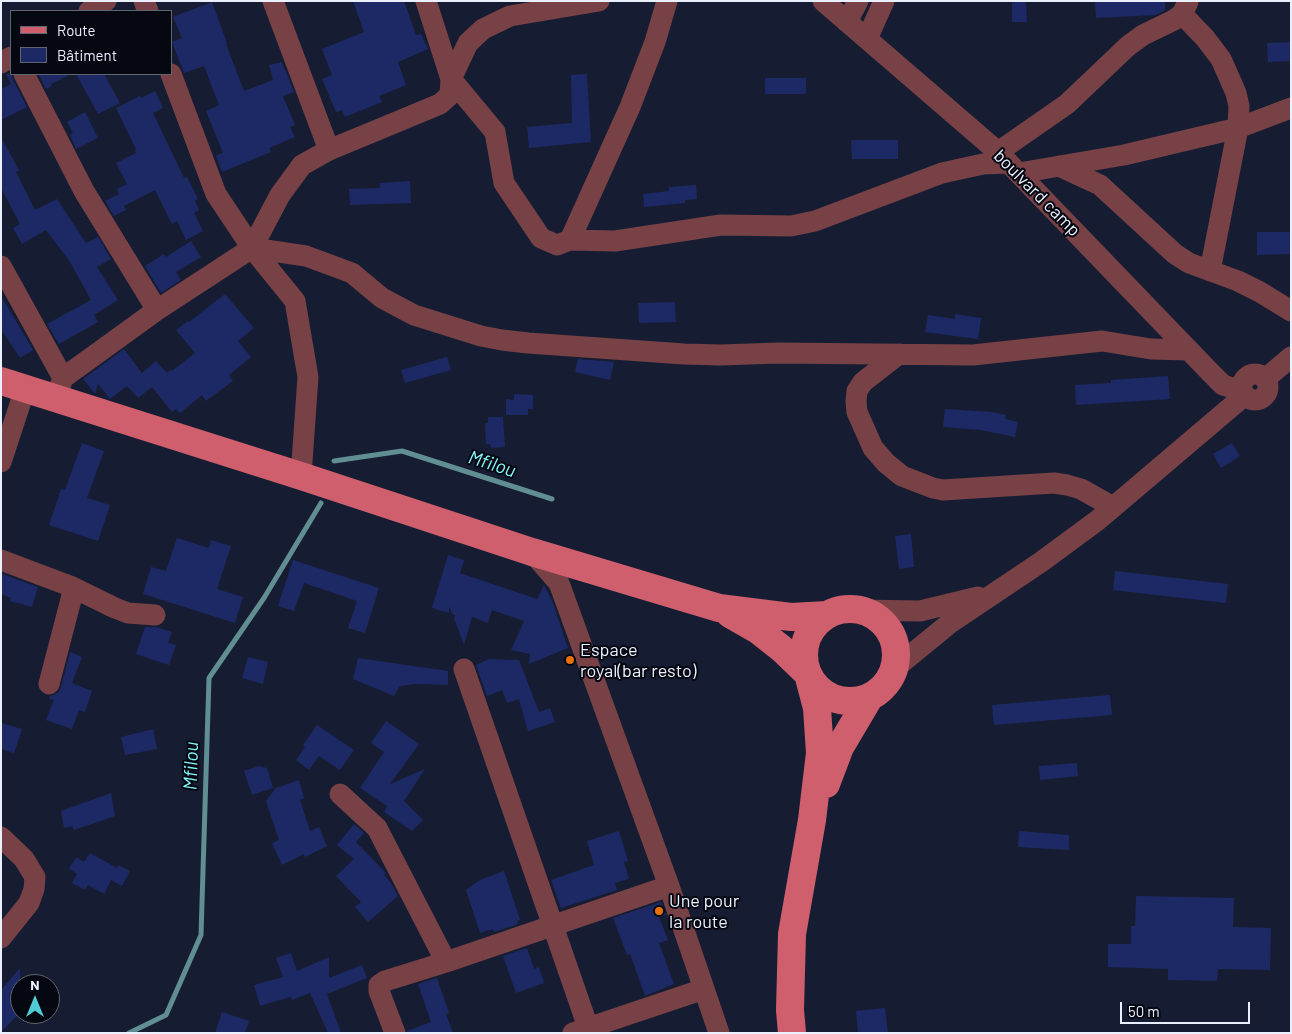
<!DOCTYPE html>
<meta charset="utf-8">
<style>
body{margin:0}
#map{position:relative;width:1292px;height:1034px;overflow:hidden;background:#161d32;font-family:Barlow,sans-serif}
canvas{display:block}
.frame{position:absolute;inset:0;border:2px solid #ebf0ff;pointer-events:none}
.legend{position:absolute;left:10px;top:10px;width:162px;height:65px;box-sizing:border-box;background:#050811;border:1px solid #616570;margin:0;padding:6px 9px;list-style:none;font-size:15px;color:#ebf0ff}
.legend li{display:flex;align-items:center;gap:10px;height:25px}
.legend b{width:25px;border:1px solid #616570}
.north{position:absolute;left:10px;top:974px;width:50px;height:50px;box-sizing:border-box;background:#050811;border:1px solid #616570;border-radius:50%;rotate:0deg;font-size:14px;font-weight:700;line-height:20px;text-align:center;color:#ebf0ff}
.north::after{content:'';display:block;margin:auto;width:18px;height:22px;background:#52cbd7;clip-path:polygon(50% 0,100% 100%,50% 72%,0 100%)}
.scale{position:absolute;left:1120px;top:1002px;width:130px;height:22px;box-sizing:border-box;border:2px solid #ebf0ff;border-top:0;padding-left:6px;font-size:15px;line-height:18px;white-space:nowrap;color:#ebf0ff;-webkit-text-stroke:4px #050811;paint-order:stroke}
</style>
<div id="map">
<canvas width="1292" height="1034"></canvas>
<div class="frame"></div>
<ul class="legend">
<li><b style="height:6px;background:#cf5f6d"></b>Route</li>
<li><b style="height:14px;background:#1d2964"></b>Bâtiment</li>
</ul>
<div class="north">N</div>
<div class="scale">50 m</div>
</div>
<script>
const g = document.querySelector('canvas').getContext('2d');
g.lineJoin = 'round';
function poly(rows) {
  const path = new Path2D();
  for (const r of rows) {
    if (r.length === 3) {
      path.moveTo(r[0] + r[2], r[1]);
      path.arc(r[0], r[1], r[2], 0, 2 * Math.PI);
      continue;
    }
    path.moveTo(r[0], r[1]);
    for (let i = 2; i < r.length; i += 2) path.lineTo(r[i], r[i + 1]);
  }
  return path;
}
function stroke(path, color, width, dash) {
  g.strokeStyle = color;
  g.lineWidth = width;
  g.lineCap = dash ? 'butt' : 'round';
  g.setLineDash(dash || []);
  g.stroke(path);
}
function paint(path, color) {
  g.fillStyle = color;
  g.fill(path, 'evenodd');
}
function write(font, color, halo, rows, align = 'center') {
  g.font = font + ' Barlow,sans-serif';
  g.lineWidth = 4;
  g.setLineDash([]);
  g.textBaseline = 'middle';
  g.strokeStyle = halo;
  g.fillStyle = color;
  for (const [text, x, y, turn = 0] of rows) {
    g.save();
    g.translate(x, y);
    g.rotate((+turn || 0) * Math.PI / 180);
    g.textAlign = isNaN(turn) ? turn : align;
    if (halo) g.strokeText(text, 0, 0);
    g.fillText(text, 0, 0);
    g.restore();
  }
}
stroke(poly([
 [334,461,402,451,552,499],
 [129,1033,166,1015,201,935,209,678,264,598,321,503]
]), '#608e93', 5);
paint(poly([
 [353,1,404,1,416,35,421,34,428,49,398,62,406,85,379,96,382,102,345,117,342,110,336,112,322,79,332,75,322,49,364,32],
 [1012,1,1026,1,1027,22,1012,22],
 [1095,1,1165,1,1165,10,1156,15,1096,18],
 [212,2,227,43,226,44,244,91,273,80,269,65,282,62,294,92,283,96,295,125,290,127,295,137,269,148,271,152,222,172,216,155,223,153,206,111,219,105,204,66,184,73,172,42,182,38,173,17],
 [1291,42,1291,61,1268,62,1267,43],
 [6,74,12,74,13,80,27,107,1,120,1,89,11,84],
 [38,74,71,74,51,84,52,86,46,89],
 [76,74,104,74,120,103,98,114],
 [587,74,591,142,529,148,527,127,572,123,571,75],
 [765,78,806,78,806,94,765,94],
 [155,91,163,108,153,113,184,178,187,177,198,199,195,201,199,210,194,213,203,231,186,240,177,221,172,224,155,190,124,206,126,210,114,216,105,201,119,194,117,189,127,184,116,163,136,153,135,150,136,149,116,108,140,96,141,98],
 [85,112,98,138,76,149,70,135,73,133,67,122],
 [1,137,19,170,16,172,35,210,57,199,86,243,98,237,111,259,97,267,118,300,94,315,98,322,59,344,47,324,91,300,70,262,46,230,22,244,13,228,20,224,1,188],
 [851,140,898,140,898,159,852,159],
 [410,181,411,203,350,205,349,189,380,188,380,183],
 [696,185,697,199,685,200,685,203,644,207,643,194,669,191,669,187],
 [1257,232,1291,232,1291,254,1257,255],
 [191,241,201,257,176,272,181,280,161,293,145,266,164,254,166,257],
 [225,294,254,328,238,341,251,357,229,375,233,381,206,401,202,395,180,413,176,409,172,412,152,387,138,398,127,386,110,399,98,384,95,394,83,379,124,349,142,373,156,361,167,373,171,369,172,371,195,353,176,330,188,321,189,322],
 [1,296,33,350,20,358,1,329],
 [675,302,676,322,639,323,638,303],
 [955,314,981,318,978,339,925,332,928,315,955,319],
 [447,357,451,370,405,383,401,370],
 [578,359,614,362,610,380,575,372],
 [1168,376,1170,399,1076,405,1075,385,1111,383,1111,380],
 [514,394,533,395,533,409,528,409,528,415,506,415,506,399,514,400],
 [945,409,992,412,1006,415,1005,419,1018,422,1015,437,981,430,943,427],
 [488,417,503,417,505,447,491,448,490,444,486,444,485,423,488,423],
 [82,443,104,451,87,498,110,505,98,541,49,525,61,489,65,490],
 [1232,443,1240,456,1221,468,1213,454],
 [911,534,914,567,899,569,895,536],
 [177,538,209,548,211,540,231,546,217,589,243,597,235,623,143,594,151,567,166,571],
 [448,555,464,560,460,573,537,599,544,585,553,603,568,648,529,664,530,654,511,650,524,621,492,610,488,623,472,617,464,645,454,618,455,615,452,614,449,606,449,613,432,608],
 [293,560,379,588,365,633,348,628,357,601,304,583,294,611,278,606],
 [1115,571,1228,584,1226,603,1113,590],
 [2,574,38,587,32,607,10,601,11,598,1,594],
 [145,627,156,627,172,632,168,643,176,645,169,665,136,654],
 [70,652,82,657,72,683,92,691,85,712,79,710,72,729,46,720,54,700,49,699,50,696,58,693,61,688],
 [248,657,268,662,263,684,242,678],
 [358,658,448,671,448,685,415,684,400,686,394,696,353,679],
 [489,659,519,660,539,712,550,708,555,722,528,731,519,699,507,703,502,690,487,696,476,665],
 [1110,695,1112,715,994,725,992,705],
 [386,721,419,744,390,784,425,769,404,801,423,820,412,831,384,812,387,806,360,788,384,752,371,743],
 [1,723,22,729,14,753,1,749],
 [317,725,354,750,340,770,319,756,309,770,296,760,305,747,303,745],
 [153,729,157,749,125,755,121,737],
 [1077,763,1078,776,1040,780,1039,766],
 [259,766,267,768,273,788,252,795,244,771],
 [299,780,304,798,300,800,310,831,319,827,327,846,305,857,304,854,282,865,272,843,279,840,266,801,276,788],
 [111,793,115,816,74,830,72,826,64,828,61,811],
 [354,824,364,833,356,842,386,873,384,875,391,883,398,896,368,922,355,907,361,902,336,876,354,859,337,845],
 [619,831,628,861,624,862,629,879,615,883,617,890,561,908,551,880,594,865,587,841],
 [1019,831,1069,835,1069,850,1018,847],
 [90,853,117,868,118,865,130,871,122,886,111,880,104,894,88,885,85,890,72,883,77,874,69,868,77,857,84,862],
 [504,871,520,920,517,921,518,924,494,932,493,929,480,933,466,890,480,880],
 [1136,896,1234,898,1233,927,1271,928,1270,970,1218,969,1217,981,1168,980,1168,969,1108,967,1108,944,1131,944,1131,926,1135,926],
 [661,902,666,915,659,917,668,940,659,943,674,984,645,996,630,954,627,955,613,918],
 [527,948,534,969,539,967,544,983,516,993,503,956],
 [291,953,297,971,329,957,329,978,362,965,367,978,327,994,341,1033,328,1033,310,993,292,1000,290,997,260,1006,254,985,283,977,276,958],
 [20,968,20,1013,1,1032,1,990],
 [437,978,449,1013,446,1014,453,1033,407,1033,407,1031,431,1022,418,984],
 [885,1008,888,1033,858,1033,856,1011],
 [222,1012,249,1021,245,1033,215,1033]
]), '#1d2964');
stroke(poly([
 [144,1,148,11],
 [273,1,329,150],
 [426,1,451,79,495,132,504,183,541,238,557,245,570,240,615,241,721,225,791,226,815,221,942,173,983,164,1009,163],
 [823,1,998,152,1209,371,1223,385,1242,391],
 [89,11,106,1],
 [1182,14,1205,38,1221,59,1236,93,1239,106,1238,128,1210,271],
 [847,22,858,1],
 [867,39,884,1],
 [1,63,11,57],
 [24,74,84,191,157,310],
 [171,74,216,194,252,248,295,301,308,377,301,476],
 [998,152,1067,104,1128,46,1143,35,1174,20,1182,14,1188,2],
 [1059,166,1100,185,1175,254,1189,263,1238,281,1260,292,1291,311],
 [1019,173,1124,155,1238,128,1291,108],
 [570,240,630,107,655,42,667,1],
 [252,248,306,256,352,273,382,298,414,315,481,336,502,340,528,343,684,354,720,355,779,353,973,355,1102,341,1151,349,1188,350],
 [1,266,63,378],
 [899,354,863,382,857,391,856,401,857,412,873,448,886,463,902,476,933,488,943,490,1054,483,1067,485,1081,489,1113,507],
 [1255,387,13],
 [1265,379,1291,357],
 [56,398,63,378,157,310,252,248,280,195,302,165,329,150,440,104,450,95,451,79,468,43,483,29,510,16,599,1],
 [1,462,25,389],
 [532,552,559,583,669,886,719,1033],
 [1,560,70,586,115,608,128,613,155,615],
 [859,610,920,611,978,597],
 [895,668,950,623,1041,562,1098,520,1244,396],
 [464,669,590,1033],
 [49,684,74,588],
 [340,794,377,828,446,962],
 [1,837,24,859,35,877,34,889,29,903,1,938],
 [395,1033,379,991,379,985,385,981,446,962,669,886],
 [573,1033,704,989]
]), '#774146', 21);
stroke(poly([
 [1,381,301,476,532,552,719,608,791,617,827,615],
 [850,655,46],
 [730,614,758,630,782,649,808,674,817,708,820,753,812,820,792,934,790,1010,792,1033],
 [826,784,840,747,869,698]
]), '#cf5f6d', 28);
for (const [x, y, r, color] of [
 [570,660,5,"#e8710a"],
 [659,911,5,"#e8710a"]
]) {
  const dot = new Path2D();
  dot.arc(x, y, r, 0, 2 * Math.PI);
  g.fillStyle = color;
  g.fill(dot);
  stroke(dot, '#050811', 2);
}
write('18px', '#ebf0ff', '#050811', [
 ["boulvard camp",1037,193,45]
]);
write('18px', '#ebf0ff', '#050811', [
 ["Espace",580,650],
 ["royal(bar resto)",580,671],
 ["Une pour",669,901],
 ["la route",669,922]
], 'left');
write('italic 19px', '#81f9fc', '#050811', [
 ["Mfilou",492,464,18],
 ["Mfilou",191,766,-88]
]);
</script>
